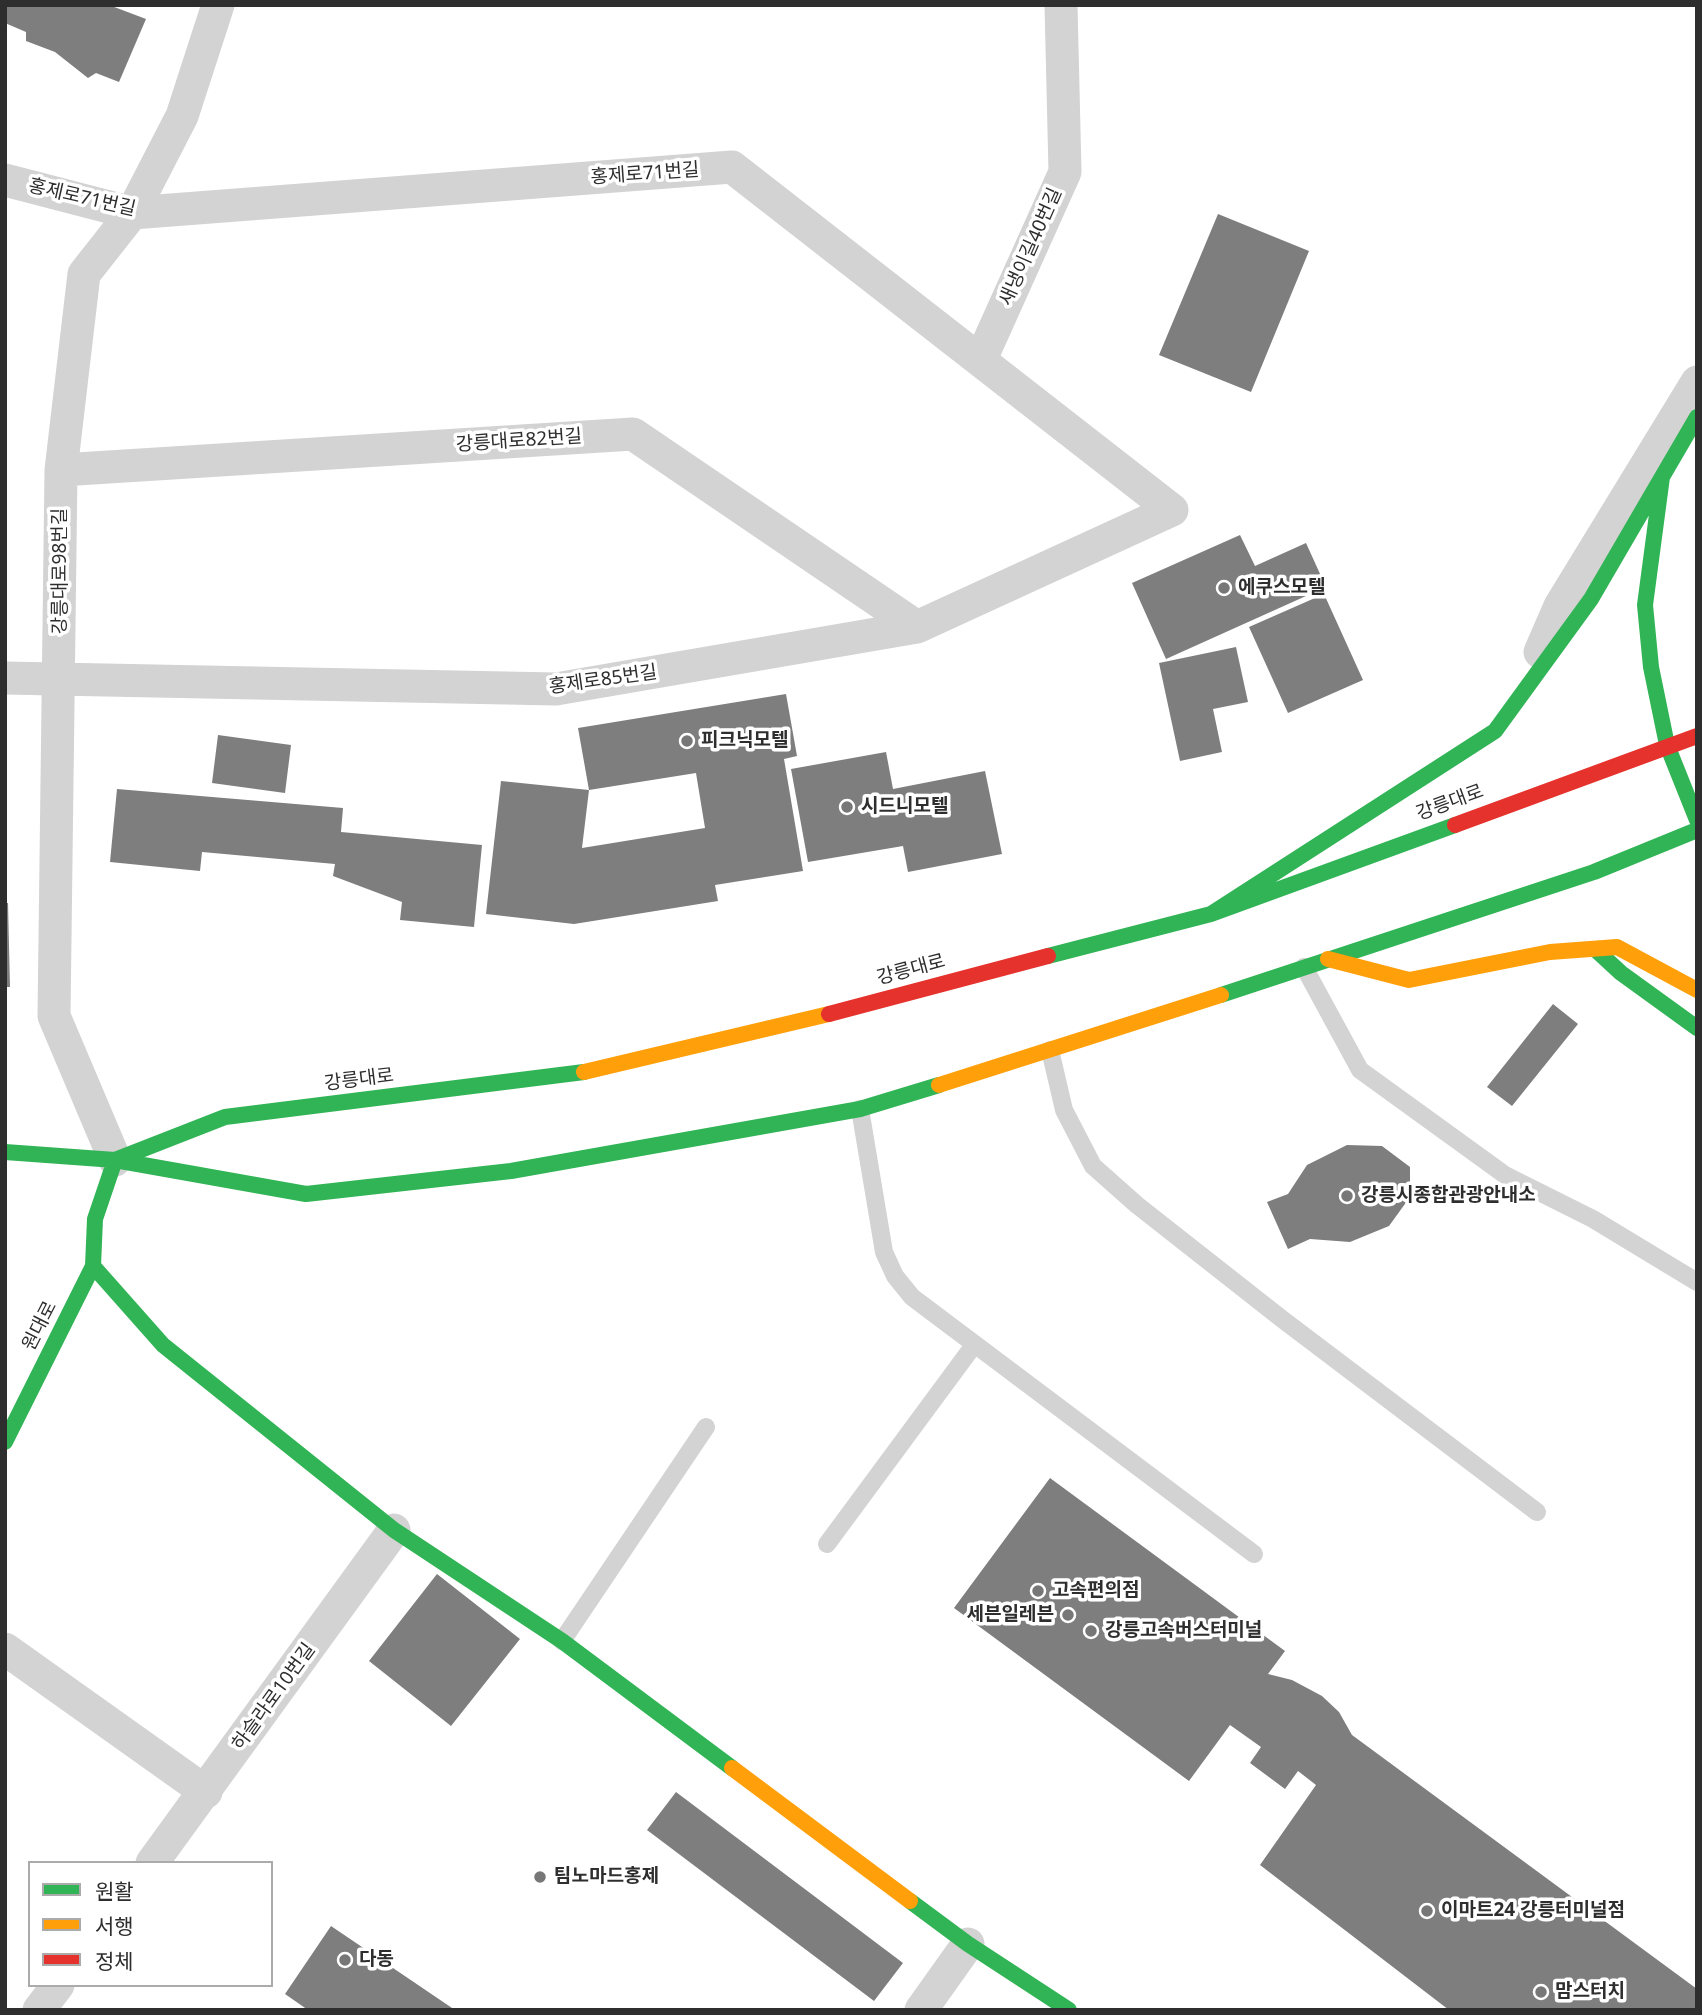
<!DOCTYPE html>
<meta charset="utf-8">
<style>
body{margin:0}
#map{position:relative;width:1702px;height:2015px;overflow:hidden;background:#fff;font-family:"Noto Sans","Noto Sans KR",sans-serif}
canvas{display:block}
.frame{position:absolute;inset:0;border:7px solid #2e2e2e;pointer-events:none}
.legend{position:absolute;left:28px;top:1861px;width:245px;height:126px;box-sizing:border-box;background:#fff;border:2px solid #ababab;margin:0;padding:9px 12px;list-style:none;font-size:21px;color:#2e2e2e}
.legend li{display:flex;align-items:center;gap:14px;height:35px}
.legend b{width:35px;border:2px solid #ababab}
</style>
<div id="map">
<canvas width="1702" height="2015"></canvas>
<div class="frame"></div>
<ul class="legend">
<li><b style="height:9px;background:#30b455"></b>원활</li>
<li><b style="height:9px;background:#ff9f0a"></b>서행</li>
<li><b style="height:9px;background:#e5322d"></b>정체</li>
</ul>
</div>
<script>
const g = document.querySelector('canvas').getContext('2d');
g.lineJoin = 'round';
function paint(path, color) {
  g.fillStyle = color;
  g.fill(path, 'evenodd');
}
function poly(rows) {
  const path = new Path2D();
  for (const r of rows) {
    path.moveTo(r[0], r[1]);
    for (let i = 2; i < r.length; i += 2) path.lineTo(r[i], r[i + 1]);
  }
  return path;
}
function stroke(path, color, width, dash) {
  g.strokeStyle = color;
  g.lineWidth = width;
  g.lineCap = dash ? 'butt' : 'round';
  g.setLineDash(dash || []);
  g.stroke(path);
}
function write(font, color, halo, rows, align = 'center') {
  g.font = font + ' "Noto Sans","Noto Sans KR",sans-serif';
  g.lineWidth = 7;
  g.setLineDash([]);
  g.textBaseline = 'middle';
  g.strokeStyle = halo;
  g.fillStyle = color;
  for (const [text, x, y, turn = 0] of rows) {
    g.save();
    g.translate(x, y);
    g.rotate((+turn || 0) * Math.PI / 180);
    g.textAlign = isNaN(turn) ? turn : align;
    if (halo) g.strokeText(text, 0, 0);
    g.fillText(text, 0, 0);
    g.restore();
  }
}
paint(poly([
 [5,5,109,5,146,19,119,82,96,73,88,78,55,52,26,41,26,32,5,23],
 [1218,214,1309,251,1251,392,1159,355],
 [1240,535,1255,566,1306,543,1326,587,1166,659,1132,583],
 [1324,594,1363,680,1288,713,1249,627],
 [1236,647,1248,702,1213,709,1222,752,1180,761,1159,663],
 [786,694,797,756,784,759,803,871,715,885,718,901,574,924,486,914,501,781,589,790,578,728],
 [696,773,705,828,582,848,589,790],
 [218,735,291,745,285,793,212,783],
 [886,752,893,789,985,771,1002,854,908,872,903,846,808,862,791,769],
 [117,789,343,808,341,832,482,845,474,927,400,920,402,902,333,876,335,864,202,852,200,871,110,862],
 [5,903,8,903,10,987,5,987],
 [1553,1004,1578,1024,1512,1106,1487,1087],
 [1347,1145,1382,1146,1410,1167,1410,1197,1389,1226,1350,1242,1310,1239,1288,1249,1267,1202,1288,1194,1307,1165],
 [1050,1478,1285,1651,1268,1674,1292,1680,1322,1696,1339,1712,1352,1735,1697,1989,1697,2010,1449,2010,1260,1865,1316,1785,1298,1771,1285,1789,1250,1763,1261,1747,1230,1725,1189,1781,954,1608],
 [437,1574,520,1639,451,1726,369,1661],
 [676,1792,903,1963,874,2001,647,1830],
 [331,1926,455,2010,308,2010,285,1994]
]), '#7e7e7e');
stroke(poly([
 [1304,967,1360,1070,1505,1175,1593,1219,1697,1282],
 [1050,1050,1064,1110,1093,1166,1137,1205,1282,1319,1537,1512],
 [860,1109,884,1252,895,1276,912,1297,1254,1554],
 [827,1544,974,1345],
 [562,1641,706,1427]
]), '#d3d3d3', 18);
stroke(poly([
 [5,180,132,213,732,167,1172,510,917,627,556,689,5,678],
 [981,359,1065,172,1061,5],
 [61,470,633,434,917,627],
 [1540,652,1560,606,1697,382],
 [115,1160,54,1016,61,470,84,274,132,213,182,116,218,5],
 [5,1649,206,1792],
 [152,1863,394,1530],
 [39,2010,58,1985],
 [921,2010,968,1944]
]), '#d3d3d3', 33);
stroke(poly([
 [1667,745,1697,820],
 [1667,745,1651,667,1645,605,1662,477,1697,417],
 [1211,914,1495,731,1591,599,1662,477],
 [1595,949,1621,973,1697,1028],
 [1048,956,1211,914,1455,825],
 [1221,995,1594,872,1697,830],
 [5,1152,115,1160,306,1194,511,1171,860,1109,939,1085],
 [115,1160,225,1117,584,1072],
 [115,1160,95,1219,93,1266,163,1345,394,1530,562,1641,732,1768],
 [5,1442,93,1266],
 [910,1901,968,1944,1069,2010]
]), '#30b455', 16);
stroke(poly([
 [1328,959,1409,980,1550,952,1617,947,1697,990],
 [584,1072,829,1014],
 [939,1085,1221,995],
 [732,1768,910,1901]
]), '#ff9f0a', 16);
stroke(poly([
 [1455,825,1697,736],
 [829,1014,1048,956]
]), '#e5322d', 16);
for (const [x, y, r, color] of [
 [1224,588,7,"#777"],
 [687,741,7,"#777"],
 [847,807,7,"#777"],
 [1347,1196,7,"#777"],
 [1038,1591,7,"#777"],
 [1068,1615,7,"#777"],
 [1091,1631,7,"#777"],
 [540,1877,7,"#777"],
 [1427,1911,7,"#777"],
 [345,1960,7,"#777"],
 [1541,1992,7,"#777"]
]) {
  const dot = new Path2D();
  dot.arc(x, y, r, 0, 2 * Math.PI);
  g.fillStyle = color;
  g.fill(dot);
  stroke(dot, '#fff', 2.5);
}
write('19px', '#2e2e2e', '#fff', [
 ["홍제로71번길",645,174,-4],
 ["홍제로71번길",82,198,13],
 ["새냉이길40번길",1031,247,-66],
 ["강릉대로82번길",519,441,-4],
 ["강릉대로98번길",61,571,-90],
 ["홍제로85번길",603,680,-8],
 ["강릉대로",1450,803,-20],
 ["강릉대로",911,970,-15],
 ["강릉대로",359,1080,-7],
 ["원대로",40,1326,-63],
 ["하슬라로10번길",274,1697,-54]
]);
write('bold 19px', '#2e2e2e', '#fff', [
 ["에쿠스모텔",1238,588],
 ["피크닉모텔",701,741],
 ["시드니모텔",861,807],
 ["강릉시종합관광안내소",1361,1196],
 ["고속편의점",1052,1591],
 ["세븐일레븐",1054,1615,"right"],
 ["강릉고속버스터미널",1105,1631],
 ["팀노마드홍제",554,1877],
 ["이마트24 강릉터미널점",1441,1911],
 ["다동",359,1960],
 ["맘스터치",1555,1992]
], 'left');
</script>
